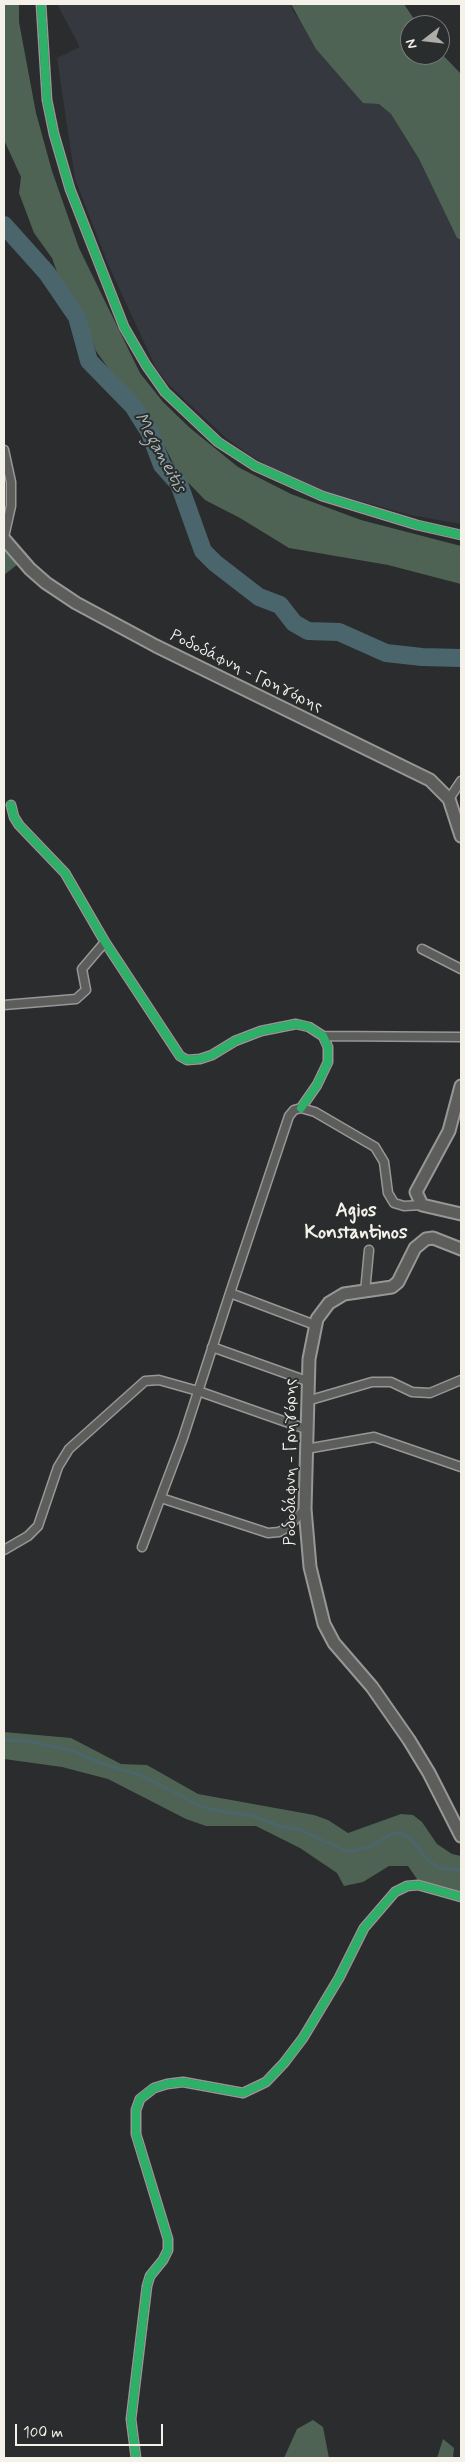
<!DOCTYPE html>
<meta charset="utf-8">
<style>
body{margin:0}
#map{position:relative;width:465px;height:2462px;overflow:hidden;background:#2b2c2d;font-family:Mynerve,sans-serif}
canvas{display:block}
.frame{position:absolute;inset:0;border:5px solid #f4f1e8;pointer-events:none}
.north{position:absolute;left:400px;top:15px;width:50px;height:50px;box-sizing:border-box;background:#2a2d2e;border:1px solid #7b7b78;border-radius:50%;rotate:254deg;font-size:14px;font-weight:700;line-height:20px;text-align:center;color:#f4f1e8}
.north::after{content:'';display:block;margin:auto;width:18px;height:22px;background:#aeaca7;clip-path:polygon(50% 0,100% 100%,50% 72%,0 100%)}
.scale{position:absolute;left:15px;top:2424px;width:148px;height:22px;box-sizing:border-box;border:2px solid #f4f1e8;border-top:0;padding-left:6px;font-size:15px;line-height:18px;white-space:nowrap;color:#f4f1e8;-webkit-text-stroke:4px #2a2d2e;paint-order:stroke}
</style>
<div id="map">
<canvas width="465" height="2462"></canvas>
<div class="frame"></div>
<div class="north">N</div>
<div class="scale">100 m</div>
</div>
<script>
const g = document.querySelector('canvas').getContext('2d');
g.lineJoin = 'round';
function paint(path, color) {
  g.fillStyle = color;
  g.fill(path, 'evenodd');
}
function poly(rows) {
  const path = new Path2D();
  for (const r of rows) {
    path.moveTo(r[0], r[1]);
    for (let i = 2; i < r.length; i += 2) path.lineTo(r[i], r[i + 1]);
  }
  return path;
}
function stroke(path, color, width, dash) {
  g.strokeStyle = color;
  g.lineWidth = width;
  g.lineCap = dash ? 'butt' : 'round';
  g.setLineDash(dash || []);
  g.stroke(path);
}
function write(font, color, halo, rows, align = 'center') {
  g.font = font + ' Mynerve,sans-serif';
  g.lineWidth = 4;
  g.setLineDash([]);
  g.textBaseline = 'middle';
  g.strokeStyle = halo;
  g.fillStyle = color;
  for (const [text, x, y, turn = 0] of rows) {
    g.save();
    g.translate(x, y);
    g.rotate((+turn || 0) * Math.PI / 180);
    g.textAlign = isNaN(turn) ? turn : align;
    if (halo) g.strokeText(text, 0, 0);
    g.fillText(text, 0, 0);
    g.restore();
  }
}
paint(poly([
 [57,4,291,4,293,11,363,103,379,103,391,114,419,159,457,238,461,240,461,524,410,515,317,489,286,476,251,456,227,439,168,384,156,368,108,264,75,179,57,58,80,47]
]), '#35383e');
paint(poly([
 [4,4,19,4,19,22,36,113,52,171,79,248,140,373,163,402,190,428,238,467,291,494,361,520,461,546,461,584,388,565,289,548,240,518,205,500,177,471,164,445,138,402,116,379,96,351,84,317,62,286,52,258,34,233,19,193,21,177,4,140],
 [291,4,404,4,418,25,410,25,410,55,440,55,440,52,461,74,461,240,457,238,419,159,391,114,379,104,363,103,316,49],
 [4,547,18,564,4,575],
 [4,1732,71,1738,121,1764,147,1765,198,1794,314,1815,328,1820,348,1833,401,1814,413,1815,422,1822,437,1844,452,1854,461,1856,461,1893,419,1882,408,1866,389,1866,363,1882,344,1886,337,1873,300,1848,256,1826,206,1826,186,1819,108,1779,62,1767,4,1759],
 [313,2420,323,2427,329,2458,284,2458,297,2429],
 [443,2439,454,2448,453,2458,437,2458]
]), '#4e6353');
stroke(poly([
 [4,1740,27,1741,73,1751,101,1763,140,1775,203,1807,230,1813,251,1815,282,1827,301,1830,348,1852,370,1847,393,1833,402,1834,410,1838,428,1860,439,1868,461,1870]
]), '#4b656d', 3);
stroke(poly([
 [4,225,47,273,77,317,89,361,133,406,150,433,162,465,179,484,203,551,215,563,259,597,280,605,294,623,308,631,339,632,386,653,422,657,461,658]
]), '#4b656d', 18);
const street = poly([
 [41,4,47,100,54,134,70,189,124,327,146,365,165,392,218,442,255,466,322,496,417,525,461,535],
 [4,450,11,482,11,506,4,537],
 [449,799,461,781],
 [11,805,14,817,19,825,65,873,105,942,180,1056,187,1060,200,1059,212,1055,235,1041,261,1031,296,1024,309,1027,323,1036,328,1047,328,1062,317,1085,301,1108],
 [422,949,461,969],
 [4,1005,76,999,86,990,82,969,105,942],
 [323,1036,461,1037],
 [365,1292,369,1250],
 [230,1293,289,1116,294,1110,301,1108,315,1112,375,1147,384,1162,388,1193,394,1203,404,1206,422,1205],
 [212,1347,307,1381],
 [307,1401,372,1382,391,1382,412,1392,430,1393,461,1380],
 [306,1449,374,1437,461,1467],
 [161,1498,268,1533,279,1532,288,1527,305,1509],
 [142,1547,183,1438,230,1293,315,1325],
 [4,1550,28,1536,38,1526,58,1467,69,1449,145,1381,159,1380,198,1391,306,1429],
 [136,2458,131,2419,147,2286,150,2276,163,2260,168,2250,168,2239,136,2134,136,2110,140,2099,154,2088,167,2084,183,2082,243,2093,266,2082,284,2063,303,2038,339,1978,364,1928,395,1892,407,1886,418,1885,461,1897]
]);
const secondary = poly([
 [4,539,30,569,46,583,76,603,156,646,430,780,449,799,461,836],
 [461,1086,449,1131,416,1192,422,1205,461,1214],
 [461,1249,433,1238,426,1239,415,1248,398,1282,392,1287,344,1294,329,1303,317,1319,309,1359,305,1509,310,1567,324,1624,334,1643,372,1687,409,1740,429,1773,461,1836]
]);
stroke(street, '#979796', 11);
stroke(secondary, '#979796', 15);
stroke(street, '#5d5d5c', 8);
stroke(secondary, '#5d5d5c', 11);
stroke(poly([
 [41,4,47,100,54,134,70,189,124,327,146,365,165,392,218,442,255,466,322,496,417,525,461,535],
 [11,805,14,817,19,825,65,873,105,942,180,1056,187,1060,200,1059,212,1055,235,1041,261,1031,296,1024,309,1027,323,1036,328,1047,328,1062,317,1085,301,1108],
 [136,2458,131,2419,147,2286,150,2276,163,2260,168,2250,168,2239,136,2134,136,2110,140,2099,154,2088,167,2084,183,2082,243,2093,266,2082,284,2063,303,2038,339,1978,364,1928,395,1892,407,1886,418,1885,461,1897]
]), '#2db169', 8);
write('16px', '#f4f1e8', '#2a2d2e', [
 ["Ροδοδάφνη - Γρηγόρης",246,672,26],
 ["Ροδοδάφνη - Γρηγόρης",292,1462,-90]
]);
write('italic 18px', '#a9b5b3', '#2a2d2e', [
 ["Meganeitis",159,453,61]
]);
write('bold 19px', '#f4f1e8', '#2a2d2e', [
 ["Agios",356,1212],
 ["Konstantinos",356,1234]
]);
</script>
